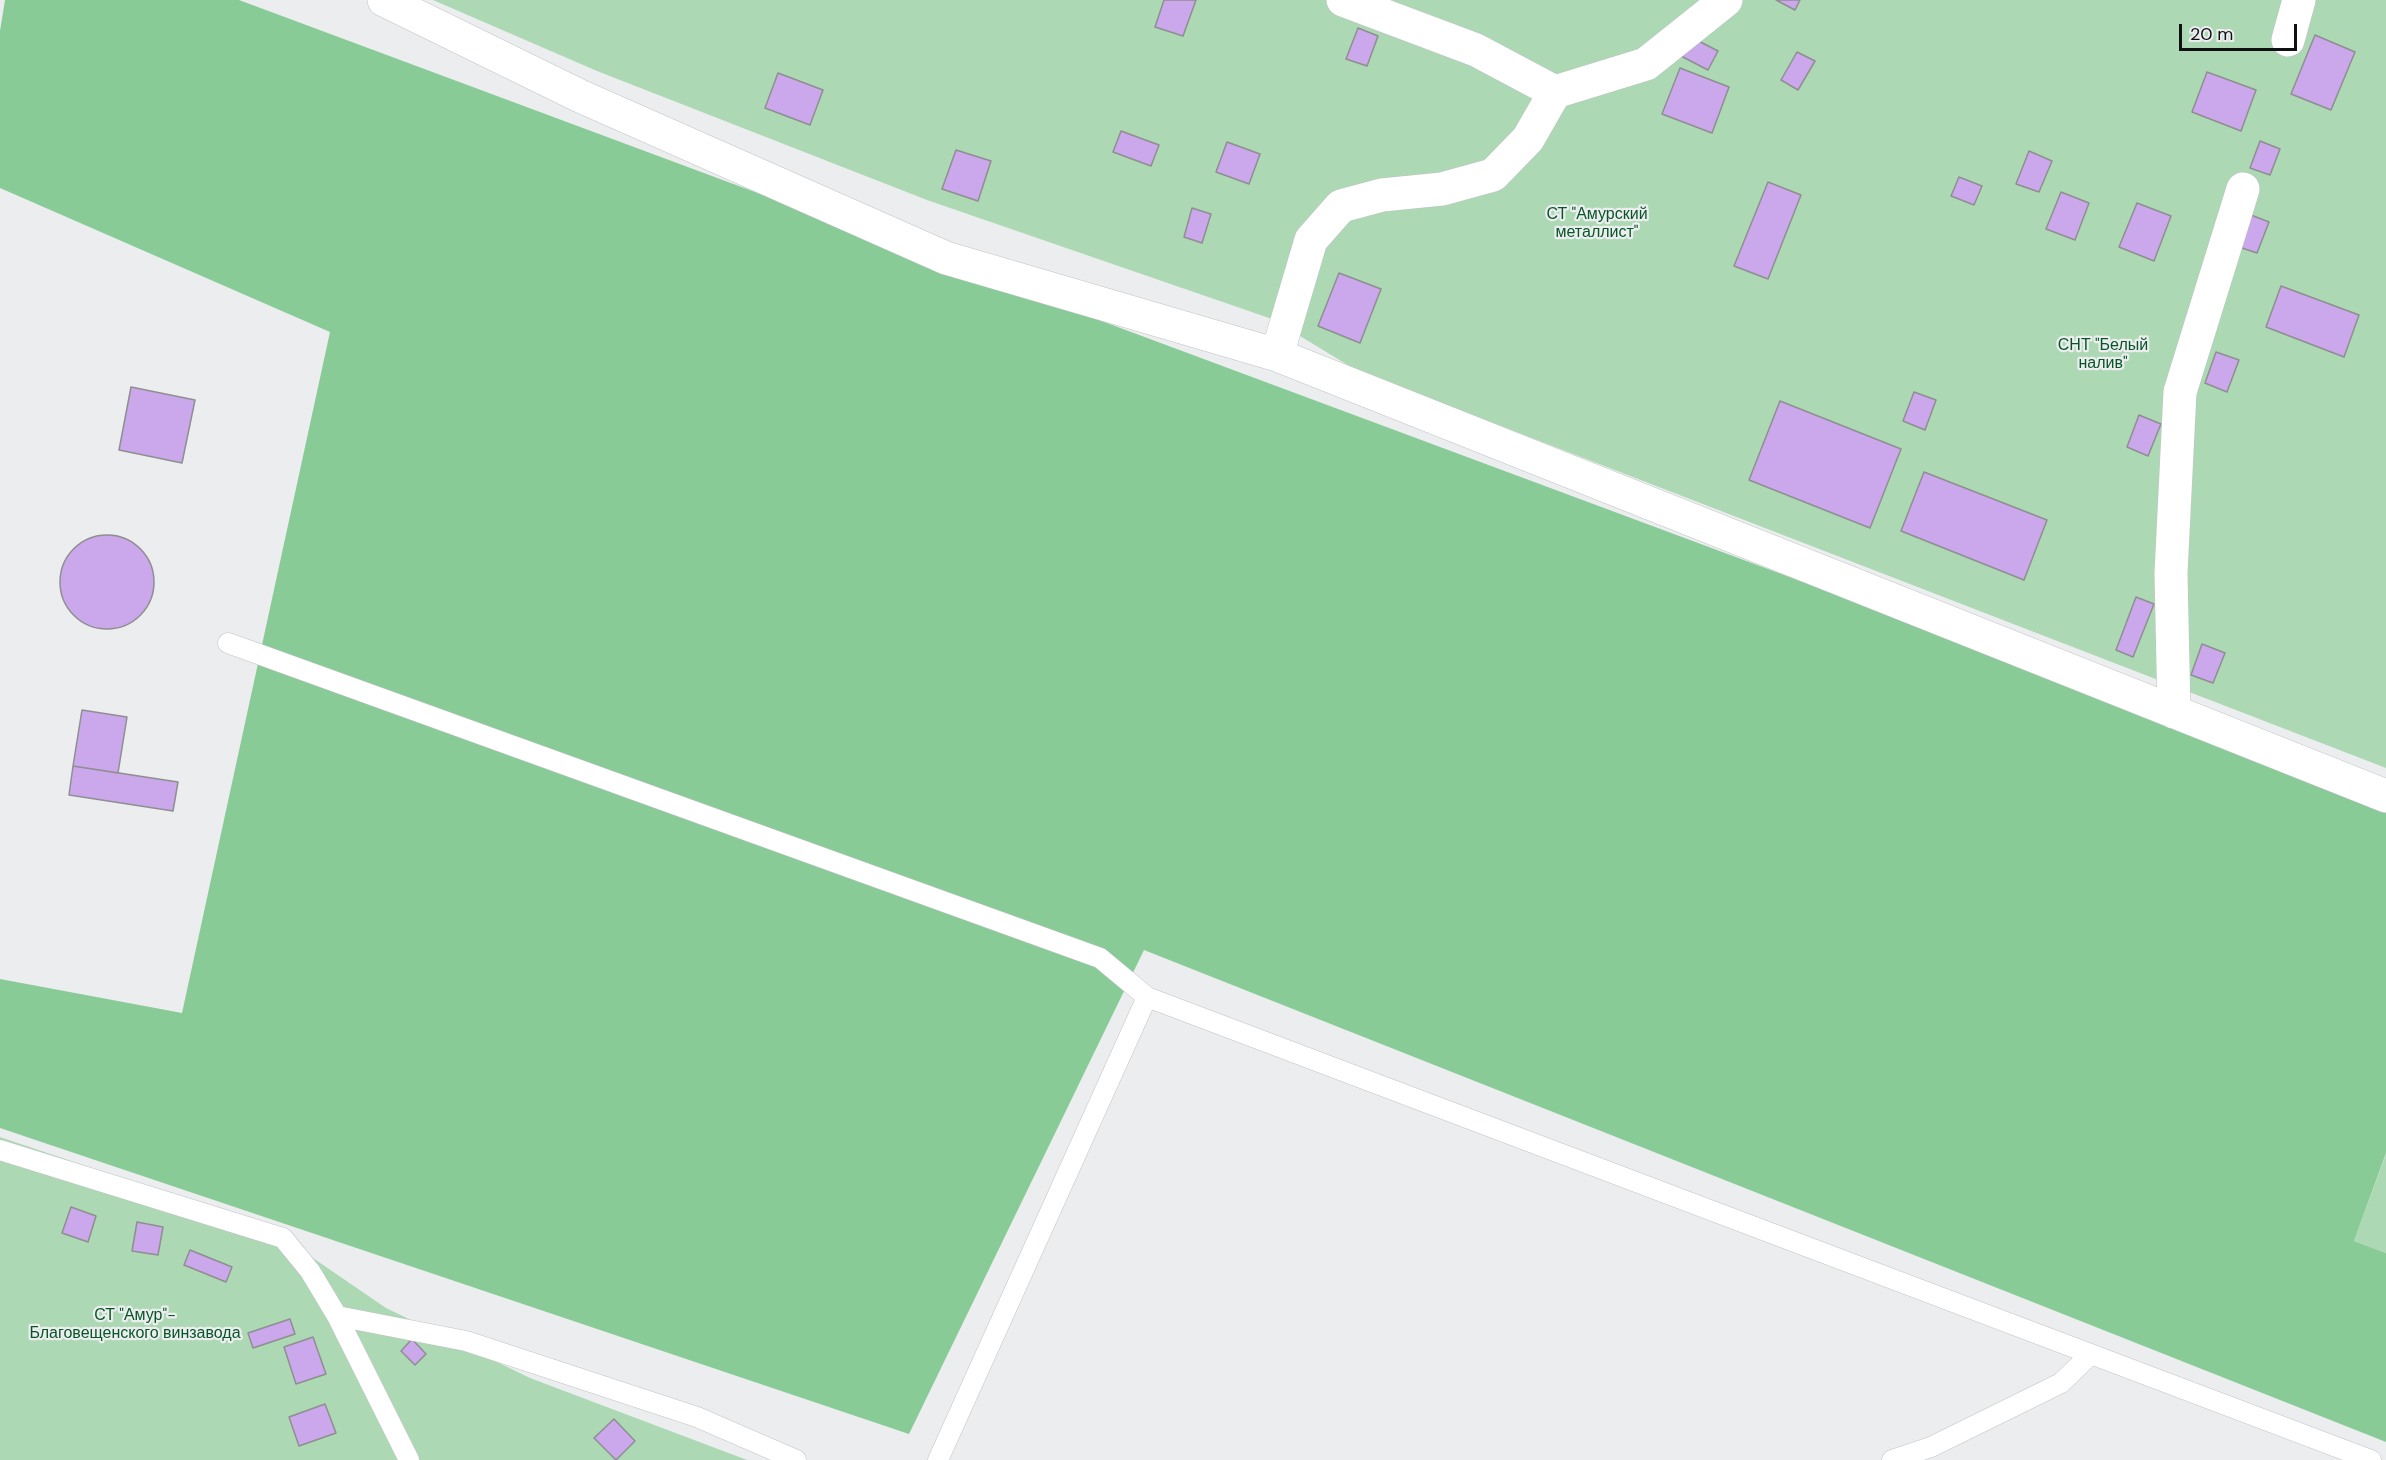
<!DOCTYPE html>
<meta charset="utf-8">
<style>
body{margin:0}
#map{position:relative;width:2386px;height:1460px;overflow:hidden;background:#ebedef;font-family:"DM Sans",sans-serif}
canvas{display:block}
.scale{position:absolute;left:2179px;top:24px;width:118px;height:27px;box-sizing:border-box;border:3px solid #101112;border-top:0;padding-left:8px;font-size:18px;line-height:21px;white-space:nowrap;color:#101112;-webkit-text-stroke:4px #ebedef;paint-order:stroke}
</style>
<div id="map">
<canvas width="2386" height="1460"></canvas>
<div class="scale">20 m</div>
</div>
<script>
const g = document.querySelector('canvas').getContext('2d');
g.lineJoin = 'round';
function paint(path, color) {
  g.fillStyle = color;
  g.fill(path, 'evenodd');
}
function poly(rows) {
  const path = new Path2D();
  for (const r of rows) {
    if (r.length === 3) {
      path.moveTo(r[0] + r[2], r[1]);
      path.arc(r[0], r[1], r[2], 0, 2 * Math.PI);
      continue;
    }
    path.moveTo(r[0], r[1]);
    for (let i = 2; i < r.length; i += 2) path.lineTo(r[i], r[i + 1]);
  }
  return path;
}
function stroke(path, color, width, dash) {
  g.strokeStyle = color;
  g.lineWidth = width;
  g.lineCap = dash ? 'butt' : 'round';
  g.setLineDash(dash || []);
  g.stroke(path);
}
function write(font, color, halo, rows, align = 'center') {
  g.font = font + ' "DM Sans",sans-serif';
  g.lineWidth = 4.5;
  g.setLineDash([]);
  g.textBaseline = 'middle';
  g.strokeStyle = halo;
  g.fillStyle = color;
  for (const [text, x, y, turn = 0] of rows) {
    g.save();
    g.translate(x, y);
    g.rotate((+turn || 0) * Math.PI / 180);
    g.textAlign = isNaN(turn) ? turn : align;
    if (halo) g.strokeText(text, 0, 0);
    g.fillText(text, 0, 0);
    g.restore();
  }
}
paint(poly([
 [433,0,2386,0,2386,768,1356,370,1272,319,927,200,597,71],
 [0,1137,269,1228,386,1308,530,1378,747,1460,0,1460],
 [2386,1154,2386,1253,2354,1241]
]), '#acd8b4');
paint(poly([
 [5,0,239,0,2386,799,2386,1153,2354,1241,2386,1253,2386,1442,1144,950,909,1434,0,1128,0,979,182,1013,330,332,0,188,0,31]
]), '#89cb97');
const building = poly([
 [1164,0,1196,0,1183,36,1155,27,1164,0],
 [1776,0,1800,0,1795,10,1776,0],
 [1358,28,1378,36,1367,66,1346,59,1358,28],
 [1687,35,1718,51,1708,70,1677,54,1687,35],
 [2315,35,2355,52,2331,110,2291,94,2315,35],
 [1797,52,1815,61,1798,90,1781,80,1797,52],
 [1680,68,1729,87,1712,133,1662,114,1680,68],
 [2207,72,2256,90,2241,131,2192,112,2207,72],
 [778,73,823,90,810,125,765,108,778,73],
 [1121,131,1159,145,1151,166,1113,152,1121,131],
 [2260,141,2280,149,2270,175,2250,168,2260,141],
 [1227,142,1260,154,1249,184,1216,172,1227,142],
 [956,150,991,161,978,201,942,189,956,150],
 [2029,151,2052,161,2039,192,2016,184,2029,151],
 [1959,177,1982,186,1974,205,1951,196,1959,177],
 [1768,182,1801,195,1768,279,1734,266,1768,182],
 [2061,192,2089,203,2075,240,2046,229,2061,192],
 [2137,203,2171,216,2154,261,2119,247,2137,203],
 [1192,208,1211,214,1202,243,1184,237,1192,208],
 [2251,215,2269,222,2257,253,2239,247,2251,215],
 [1339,273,1381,289,1360,343,1318,326,1339,273],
 [2281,286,2359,315,2344,357,2266,327,2281,286],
 [2216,352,2239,360,2227,392,2205,383,2216,352],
 [131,387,195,400,182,463,119,450,131,387],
 [1914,392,1936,400,1925,430,1903,421,1914,392],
 [1780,401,1901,449,1870,528,1749,480,1780,401],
 [2139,415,2161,424,2148,456,2127,447,2139,415],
 [1924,472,2047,520,2024,580,1901,531,1924,472],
 [107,582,47],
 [2136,597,2154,604,2133,657,2116,650,2136,597],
 [2202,644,2225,653,2213,683,2191,675,2202,644],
 [82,710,127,717,118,773,73,766,82,710],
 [73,766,178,782,173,811,69,795,73,766],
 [71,1207,96,1216,88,1242,62,1233,71,1207],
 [137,1222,163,1227,158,1255,132,1251,137,1222],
 [190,1250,232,1267,226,1282,184,1265,190,1250],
 [290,1319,295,1334,253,1348,248,1333,290,1319],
 [313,1337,326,1374,296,1384,284,1347,313,1337],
 [412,1339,426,1354,415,1365,401,1351,412,1339],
 [325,1404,336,1433,299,1446,289,1417,325,1404],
 [614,1419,635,1441,616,1460,594,1438,614,1419]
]);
paint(building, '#caa8eb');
stroke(building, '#8f8e91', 1.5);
const service = poly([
 [228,643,1100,958,1147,997],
 [0,1150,283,1238,310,1271,337,1316,409,1460],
 [337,1316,466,1341,697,1417,796,1460],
 [938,1460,1147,997,2371,1460],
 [1892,1460,1931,1447,2061,1383,2091,1354]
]);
const minor = poly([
 [384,0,580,96,946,258,1277,355,2386,796],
 [1343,0,1476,50,1555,92],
 [2288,40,2299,0],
 [1277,355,1311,240,1341,206,1382,195,1442,189,1493,175,1528,139,1555,92,1646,64,1726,0],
 [2174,712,2171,573,2180,392,2243,189]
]);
stroke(service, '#c1c3c6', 21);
stroke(minor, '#c1c3c6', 34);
stroke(service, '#fff', 20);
stroke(minor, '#fff', 33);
write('16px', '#085627', '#ebedef', [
 ["СТ \"Амурский",1597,215],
 ["металлист\"",1597,233],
 ["СНТ \"Белый",2103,346],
 ["налив\"",2103,364],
 ["СТ \"Амур\"-",135,1316],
 ["Благовещенского винзавода",135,1334]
]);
</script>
